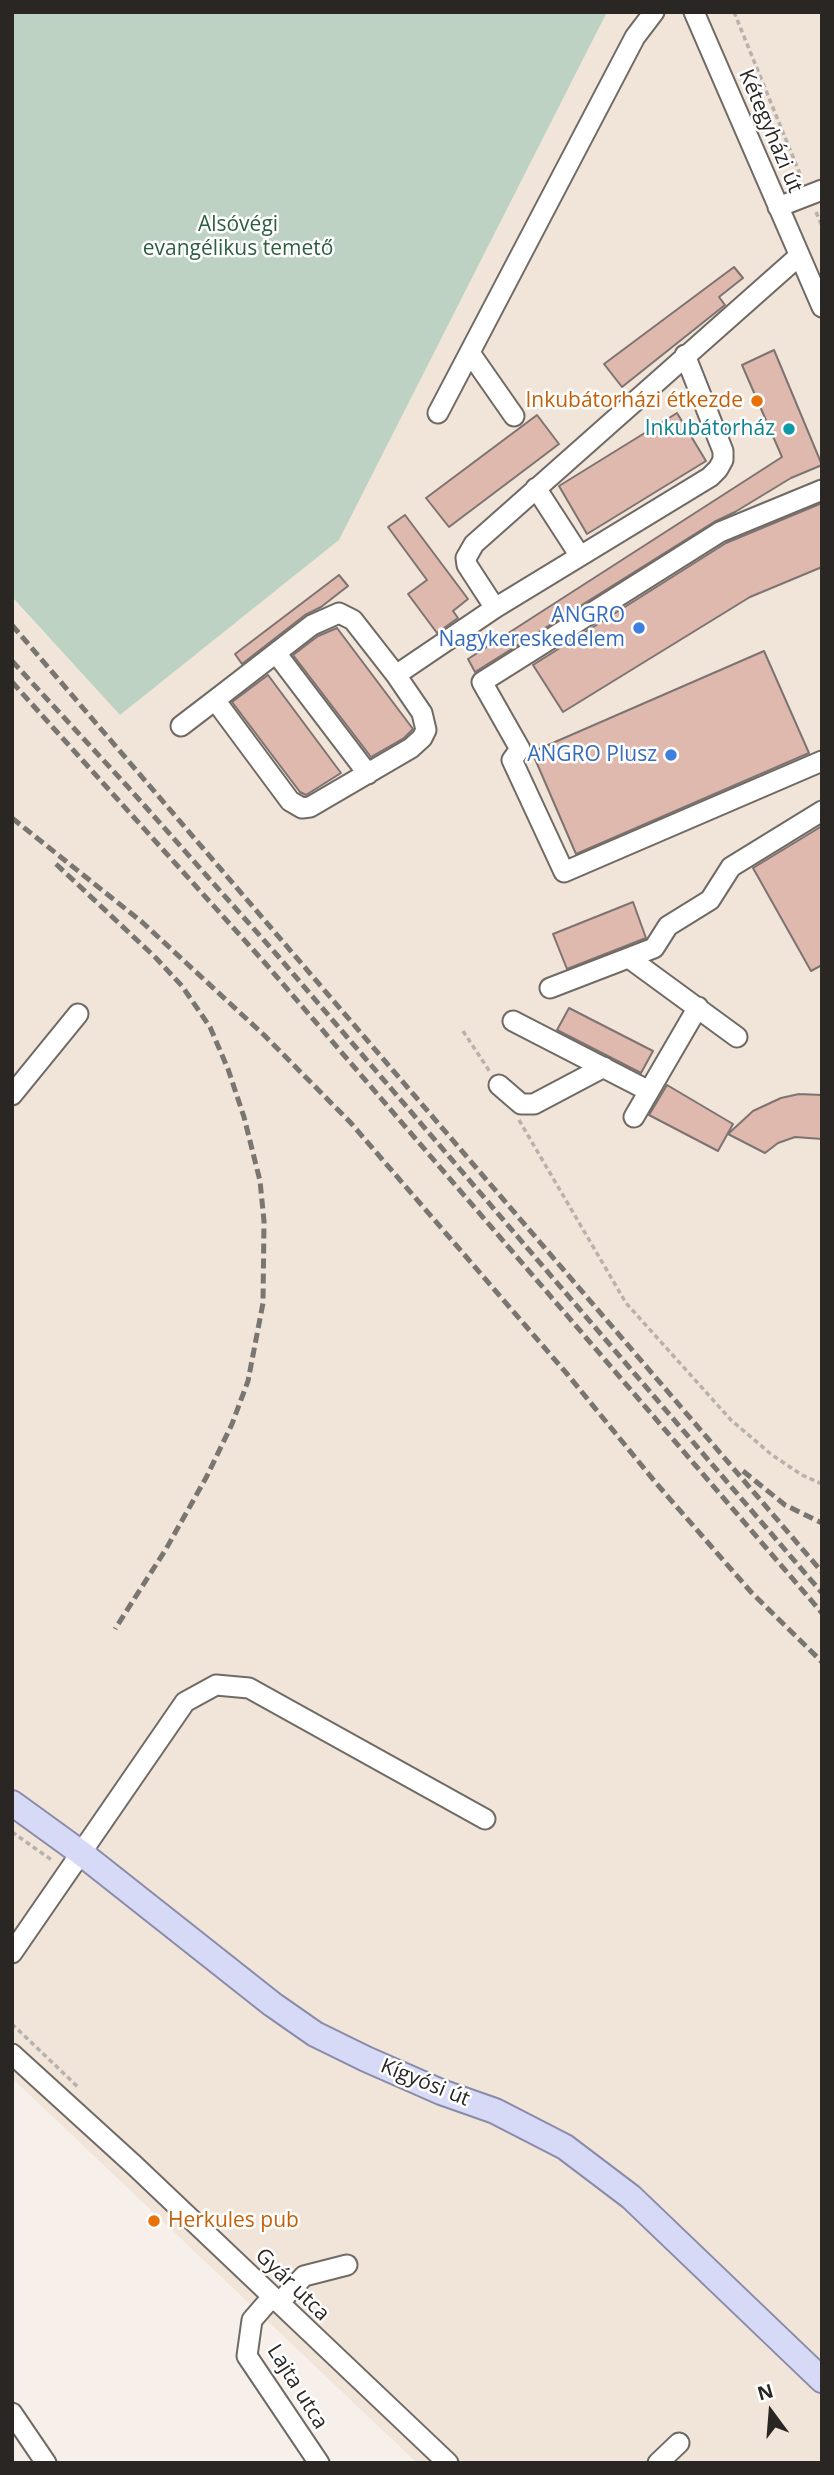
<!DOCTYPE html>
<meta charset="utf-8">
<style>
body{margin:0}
#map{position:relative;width:834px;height:2475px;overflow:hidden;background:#f7f0ea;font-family:"Open Sans",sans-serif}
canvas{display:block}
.frame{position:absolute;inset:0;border:14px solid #292624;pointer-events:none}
.north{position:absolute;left:736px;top:2377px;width:70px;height:70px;-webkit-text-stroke:5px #fff;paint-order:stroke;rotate:344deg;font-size:19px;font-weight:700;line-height:28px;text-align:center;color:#292624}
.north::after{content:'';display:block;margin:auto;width:24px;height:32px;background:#292624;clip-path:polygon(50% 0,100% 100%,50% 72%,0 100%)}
</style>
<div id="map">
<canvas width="834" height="2475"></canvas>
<div class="frame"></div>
<div class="north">N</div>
</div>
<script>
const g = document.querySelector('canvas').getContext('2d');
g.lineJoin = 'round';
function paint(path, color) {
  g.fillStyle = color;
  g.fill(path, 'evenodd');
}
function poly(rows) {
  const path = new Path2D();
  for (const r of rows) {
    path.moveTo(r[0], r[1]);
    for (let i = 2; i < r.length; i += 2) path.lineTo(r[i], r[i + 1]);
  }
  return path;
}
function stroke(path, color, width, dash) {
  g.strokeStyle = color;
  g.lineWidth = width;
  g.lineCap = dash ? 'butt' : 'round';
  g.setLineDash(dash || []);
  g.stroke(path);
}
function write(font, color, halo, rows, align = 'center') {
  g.font = font + ' "Open Sans",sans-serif';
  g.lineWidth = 5;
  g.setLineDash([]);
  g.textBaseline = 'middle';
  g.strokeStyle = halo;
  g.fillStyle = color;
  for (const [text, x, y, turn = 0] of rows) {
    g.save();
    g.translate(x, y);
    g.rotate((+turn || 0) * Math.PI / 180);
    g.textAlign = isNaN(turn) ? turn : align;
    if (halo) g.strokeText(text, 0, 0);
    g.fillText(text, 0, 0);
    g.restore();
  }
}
paint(poly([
 [607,12,822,12,822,2463,417,2463,12,2078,12,598,120,715,339,540]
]), '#f1e4d9');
paint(poly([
 [12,12,607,12,339,540,120,715,12,597]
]), '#bdd2c2');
const building = poly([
 [734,267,743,278,719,297,725,305,622,387,604,364,734,267],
 [774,350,822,465,791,478,735,512,714,522,475,672,468,659,782,457,742,365,774,350],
 [677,413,706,461,587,534,559,486,677,413],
 [537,415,559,444,449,527,426,498,537,415],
 [822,503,822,567,750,597,563,712,533,665,726,543,822,503],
 [405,515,468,599,453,611,458,618,437,633,408,594,427,580,388,527,405,515],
 [339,575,348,586,321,607,305,615,242,664,235,654,339,575],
 [337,628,413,729,404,738,371,757,293,655,318,636,337,628],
 [764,651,809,753,576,854,532,752,764,651],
 [268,675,341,773,306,795,300,792,232,702,268,675],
 [822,826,822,965,811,971,753,868,822,826],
 [633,902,646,938,567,969,553,934,633,902],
 [569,1008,653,1051,641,1073,557,1030,569,1008],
 [667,1085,733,1124,718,1151,649,1115,667,1085],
 [799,1094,822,1095,822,1139,795,1137,778,1143,765,1153,728,1134,753,1111,781,1098,799,1094]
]);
paint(building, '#dfb8ae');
stroke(building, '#7d7472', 2);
const minor = poly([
 [694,12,822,307],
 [778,207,822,190],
 [470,353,514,416],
 [438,413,635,37,654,12],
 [536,488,580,556],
 [822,490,720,532,482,682,520,749,512,760,564,872,822,761],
 [495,608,467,565,466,558,474,544,799,256],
 [276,653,368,774],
 [396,675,495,608,710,477,718,469,723,460,723,451,685,355],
 [181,726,215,700,312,625,339,613,353,620,396,675,422,713,426,730,422,738,411,748,310,807,302,808,290,801,215,700],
 [629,958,737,1037],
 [550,988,654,948,668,926,710,900,731,867,822,811],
 [513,1021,649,1091],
 [499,1085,521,1104,534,1104,604,1067],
 [12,1095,78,1014],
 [634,1117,698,1007],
 [12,1953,185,1702,216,1685,249,1688,485,1819],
 [12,2054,134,2165,448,2463],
 [272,2297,252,2320,247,2356,319,2463],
 [279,2303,304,2276,347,2265],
 [12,2413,46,2463],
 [658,2463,679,2443]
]);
const major = poly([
 [12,1803,81,1853,272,2004,315,2034,366,2059,441,2092,495,2111,565,2147,631,2197,822,2380]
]);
stroke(minor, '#706a65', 23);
stroke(major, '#898ba9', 28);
stroke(poly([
 [734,12,802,179],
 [816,212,822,226],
 [463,1031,490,1072],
 [519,1120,626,1303,731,1420,772,1455,802,1475,822,1484],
 [12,1832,53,1861],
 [12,2024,79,2088]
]), '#b8b2ad', 3.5, [5, 3.5]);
stroke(minor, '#fff', 19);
stroke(major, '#d7daf6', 24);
stroke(poly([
 [12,625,822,1572],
 [12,661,128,787,277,955,822,1593],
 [12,682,265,963,822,1613],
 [12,818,142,922,264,1035,350,1122,568,1375,656,1483,751,1592,822,1662],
 [56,864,156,958,182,986,210,1027,228,1069,244,1117,260,1181,264,1221,263,1303,248,1381,232,1424,207,1476,166,1549,115,1629],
 [743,1471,785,1505,822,1523]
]), '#797571', 5, [10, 5]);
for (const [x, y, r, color] of [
 [757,401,7,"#e8710a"],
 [789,429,7,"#0f9aa8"],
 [639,628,7,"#3f7fe0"],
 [671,755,7,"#3f7fe0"],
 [154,2221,7,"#e8710a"]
]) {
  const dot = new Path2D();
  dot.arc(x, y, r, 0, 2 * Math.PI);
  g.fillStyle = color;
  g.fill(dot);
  stroke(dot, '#fff', 2.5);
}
write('21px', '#292624', '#fff', [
 ["Kétegyházi út",770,131,67],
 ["Kígyósi út",425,2083,22],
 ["Gyár utca",292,2285,44],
 ["Lajta utca",297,2387,58]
]);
write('21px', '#2d5f3f', '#fff', [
 ["Alsóvégi",238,225],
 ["evangélikus temető",238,249]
]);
write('21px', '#c56008', '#fff', [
 ["Inkubátorházi étkezde",743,401],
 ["Herkules pub",168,2221,"left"]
], 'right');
write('21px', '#0d838f', '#fff', [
 ["Inkubátorház",775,429]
], 'right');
write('21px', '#366cbe', '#fff', [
 ["ANGRO",625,616],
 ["Nagykereskedelem",625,640],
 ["ANGRO Plusz",657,755]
], 'right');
</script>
